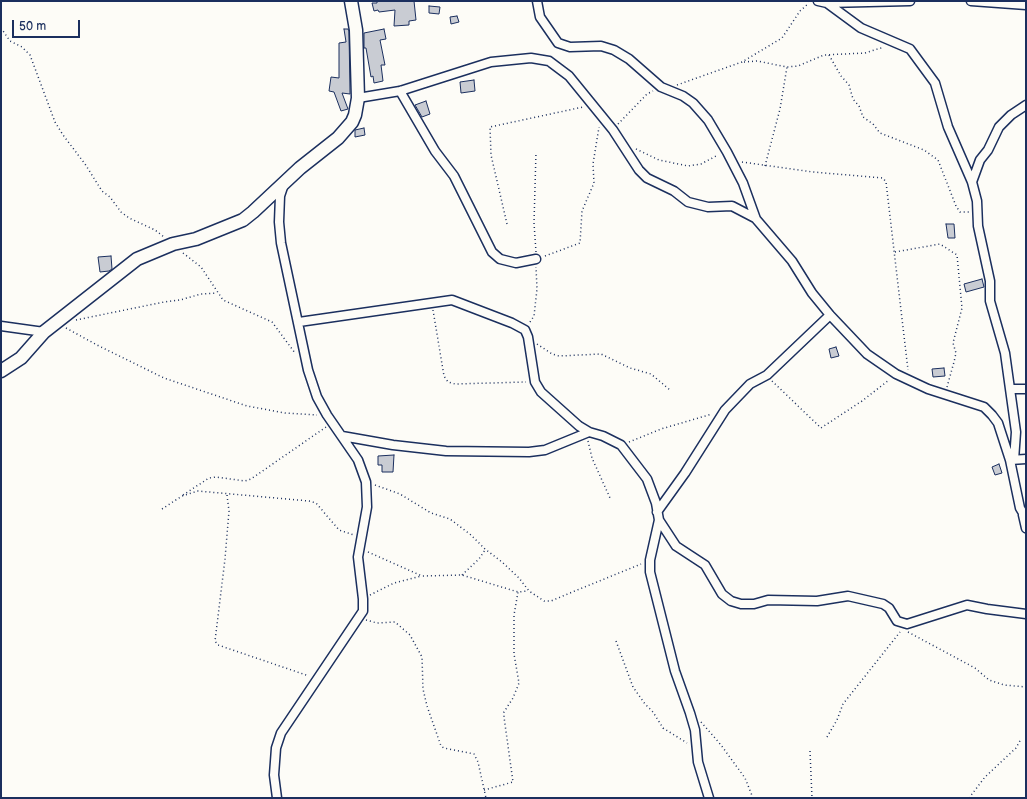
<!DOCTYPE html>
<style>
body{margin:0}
#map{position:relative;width:1027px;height:799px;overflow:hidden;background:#fdfcf7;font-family:"Balsamiq Sans",sans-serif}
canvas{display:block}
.frame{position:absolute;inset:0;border:2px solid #1b2f5e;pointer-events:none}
.scale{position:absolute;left:12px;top:20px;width:68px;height:18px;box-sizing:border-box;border:2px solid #1b2f5e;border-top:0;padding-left:5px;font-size:12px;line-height:14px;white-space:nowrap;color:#1b2f5e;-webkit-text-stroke:3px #fdfcf7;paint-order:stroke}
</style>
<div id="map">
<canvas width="1027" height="799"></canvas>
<div class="frame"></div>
<div class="scale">50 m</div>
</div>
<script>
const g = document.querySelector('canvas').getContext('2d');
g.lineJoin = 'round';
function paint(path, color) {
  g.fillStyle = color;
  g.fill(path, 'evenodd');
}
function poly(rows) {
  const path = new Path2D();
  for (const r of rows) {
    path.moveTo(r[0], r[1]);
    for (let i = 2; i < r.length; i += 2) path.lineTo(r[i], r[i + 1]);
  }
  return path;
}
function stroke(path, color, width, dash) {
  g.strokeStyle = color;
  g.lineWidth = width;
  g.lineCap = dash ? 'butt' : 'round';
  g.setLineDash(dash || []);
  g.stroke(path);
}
const building = poly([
 [377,1,414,1,416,20,409,21,409,25,394,26,395,10,379,12,378,10,374,11,372,3,377,3,377,1],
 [429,6,440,7,439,14,429,13,429,6],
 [457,16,459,22,451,24,450,17,457,16],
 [344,29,348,29,349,31,350,92,350,94,342,93,348,109,341,111,334,92,329,91,331,77,339,78,339,43,346,42,344,29],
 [384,29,386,39,380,40,385,65,381,65,383,81,374,83,373,76,371,77,366,48,364,48,364,33,384,29],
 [474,80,475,91,461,93,460,82,474,80],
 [426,101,430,114,422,117,415,105,426,101],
 [364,128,365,135,355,137,355,130,364,128],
 [946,224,954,224,955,238,948,238,946,224],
 [111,256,112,269,109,271,100,272,98,257,111,256],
 [982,279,984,287,966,292,964,284,982,279],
 [836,347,839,356,831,358,829,349,836,347],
 [944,368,945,376,933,377,932,369,944,368],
 [394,455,393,472,382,472,382,465,378,465,378,456,394,455],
 [999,464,1002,473,995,475,992,467,999,464]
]);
paint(building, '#c9ccd3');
stroke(building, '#1b2f5e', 1);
const street = poly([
 [537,1,540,17,558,43,570,47,601,46,614,50,629,59,661,87,683,96,693,103,708,120,727,152,743,183,756,219,792,261,812,293,830,315,867,354,896,374,928,389,984,407,992,415,998,423,1010,460,1020,508,1026,518],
 [818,1,827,3,910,1],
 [971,1,1026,5],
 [827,3,861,28,910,49,935,83,948,127,972,182,977,201,978,226,990,281,990,301,1005,353,1016,432,1014,460],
 [400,91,435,151,454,176,492,252,500,259,516,263,536,259],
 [358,98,400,91,491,62,531,58,549,61,569,76,613,130,639,170,647,178,674,191,688,202,708,207,732,206,755,218],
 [972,182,980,160,988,150,999,127,1011,115,1026,105],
 [299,322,452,300,512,323,525,330,528,337,535,382,541,392,579,426,589,432,603,436,621,445,647,479,656,503,659,520,650,560,650,572,675,671,690,713,695,730,698,762,709,798],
 [1,326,44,332],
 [1010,389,1026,389],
 [342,436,393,445,446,451,529,452,545,450,589,432],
 [1010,460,1026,459],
 [657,512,685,473,725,410,750,384,767,375,830,315],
 [1023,515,1026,528],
 [659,520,676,546,705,565,722,594,731,601,741,604,754,604,768,600,817,601,848,596,883,604,889,608,897,621,907,624,967,605,987,609,1026,614],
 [277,798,274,775,276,748,281,733,363,611,363,599,358,557,367,507,366,482,358,460,327,415,317,397,308,370,281,243,279,222,280,196,284,184]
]);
const secondary = poly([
 [1,371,21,358,44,332,137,259,173,244,196,239,243,220,253,212,300,168,338,138,352,122,355,115,358,98,356,30,351,1]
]);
stroke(street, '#1b2f5e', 11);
stroke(secondary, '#1b2f5e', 15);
stroke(poly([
 [1,28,10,41,22,47,30,55,55,122,63,135,85,164,102,191,110,197,121,212,129,218,155,230,164,237],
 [829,55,841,76,849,85,853,99,859,106,863,117,873,124,880,133,924,150,938,160,956,206,960,212,970,212],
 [744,62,757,61,787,67,798,66,824,55,865,53,884,47],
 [677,85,742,62,782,38,800,11,809,3],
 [618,124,647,94,653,91],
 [636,149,659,160,688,166,701,164,718,155],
 [742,162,813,172,883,178,886,182,908,370],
 [765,166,780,109,787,67],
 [507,224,491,155,490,127,583,107],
 [536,252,534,223,536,152],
 [895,252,940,244,957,255,962,308,953,343,956,353,954,362,947,387],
 [183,253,201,267,223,300,272,322,295,353],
 [545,256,580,243,582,211,594,183,593,164,599,127],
 [433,310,444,376,448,382,455,384,526,382],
 [76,320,164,302,180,300,201,294,217,293],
 [530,322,534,316,537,289,536,267],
 [66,328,97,345,164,378,247,406,285,413,317,415],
 [537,344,552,354,559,356,601,354,630,368,651,374,670,390],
 [772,381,821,428,862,401,889,380],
 [588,441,592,458,610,498],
 [629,442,661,429,712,414],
 [375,485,400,494,431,513,450,519,471,535,485,549,502,562,519,578,529,591,544,601,551,601,570,593,641,564],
 [183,495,209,478,216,477,245,481,251,479,326,427],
 [227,495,229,511,225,559,215,641,218,645,309,676],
 [162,509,182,496,198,491,309,501,316,503,339,530,354,535],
 [368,552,422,576,462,575,518,592,528,591],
 [462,575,479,559,485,550],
 [370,595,394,583,421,576],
 [366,620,377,623,395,622,410,635,422,657,423,689,427,706,441,746,444,748,474,754,478,762,486,798],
 [908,632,975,668,989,680,1004,685,1026,687],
 [616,641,633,687,645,704,653,712,663,728,687,743],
 [701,722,721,745,745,778,753,798],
 [827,737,837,720,843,704,900,632],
 [810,751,812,798],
 [484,790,513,782,504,717,504,712,513,698,519,683,514,654,514,615,518,592],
 [969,798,985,777,1016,748,1021,739]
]), '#1b2f5e', 1.5, [1, 3]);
stroke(street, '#fdfcf7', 8);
stroke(secondary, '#fdfcf7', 12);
</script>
